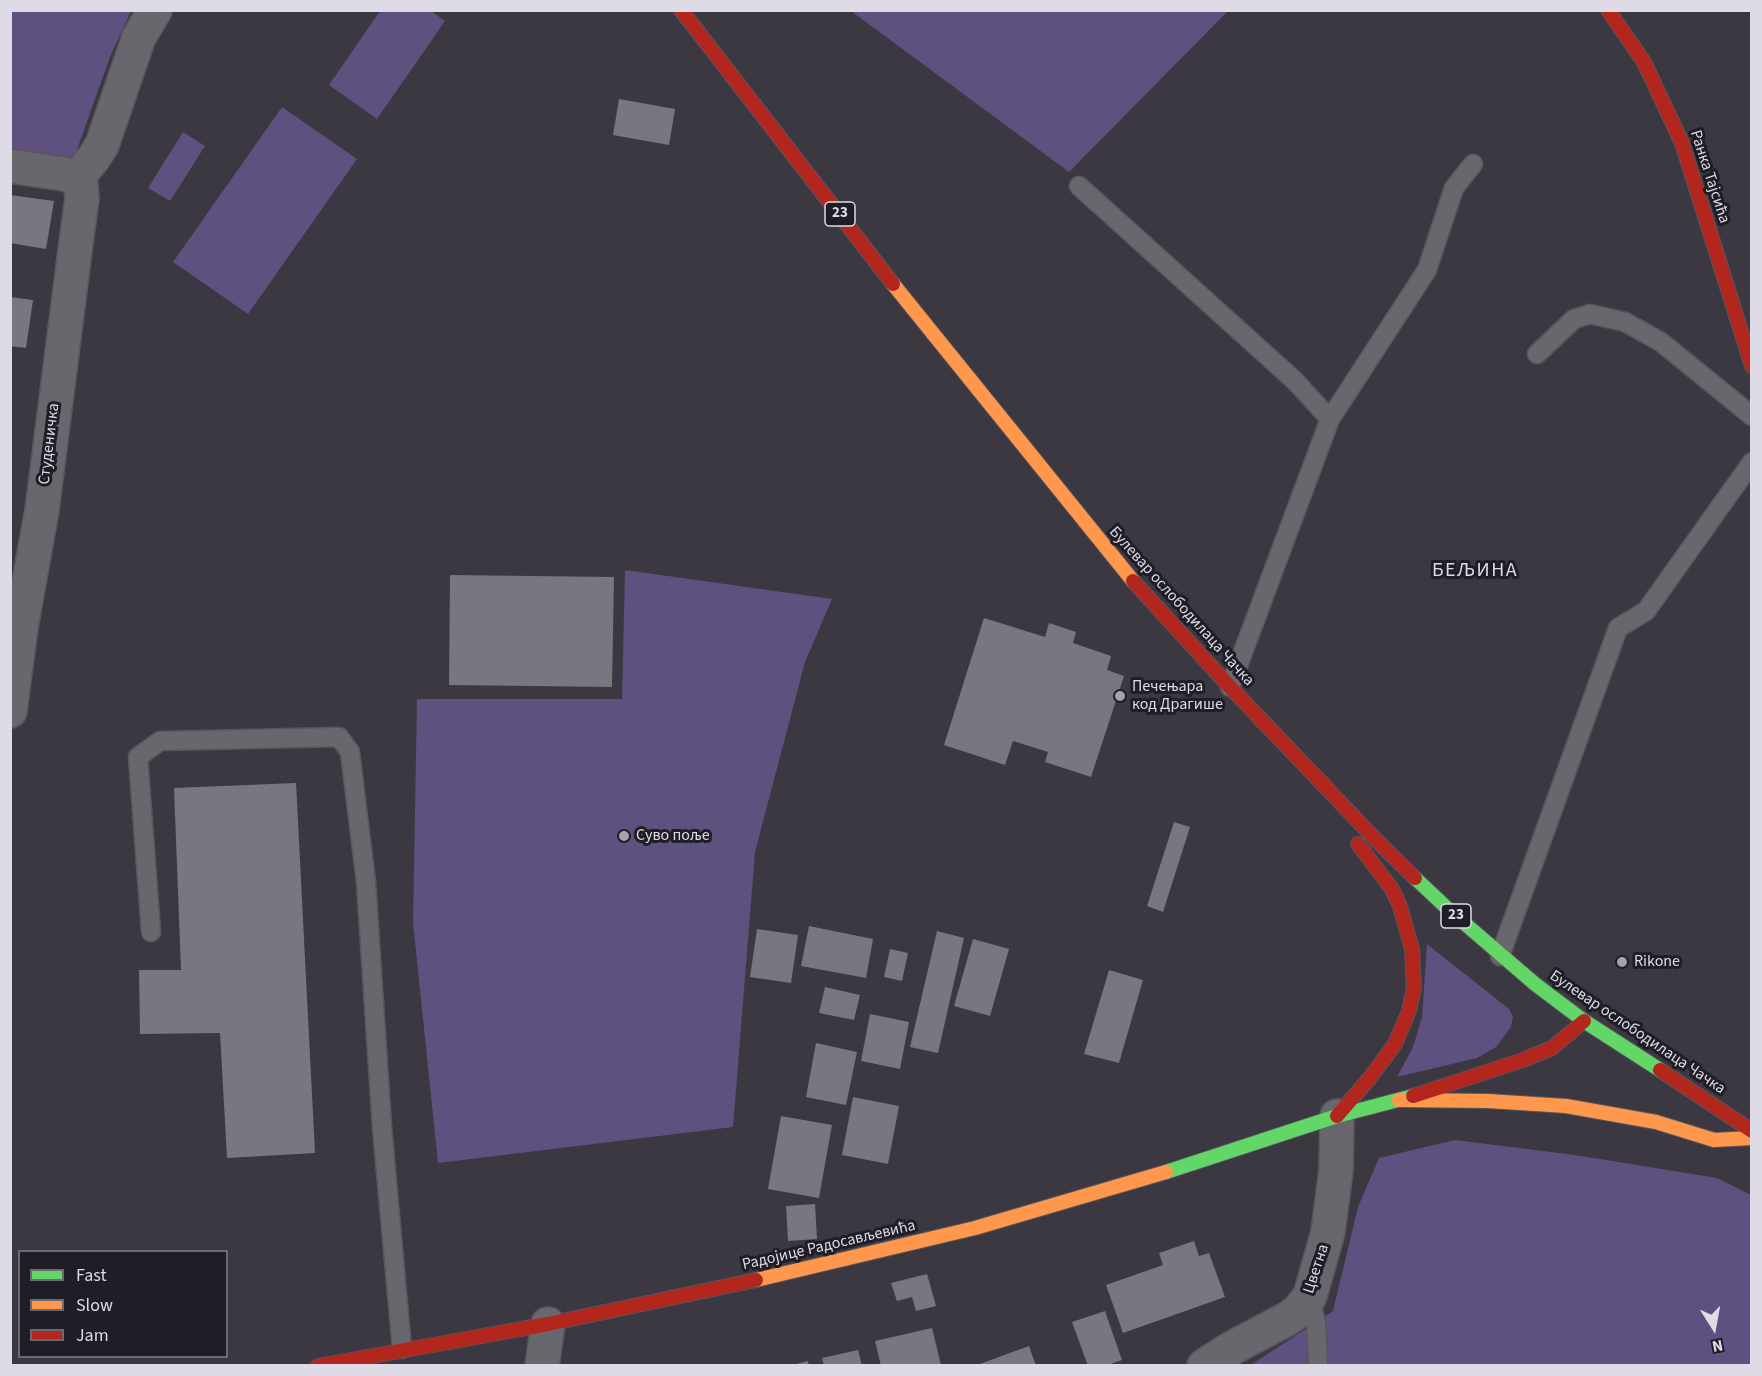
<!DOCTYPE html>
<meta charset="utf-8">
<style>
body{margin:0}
#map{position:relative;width:1762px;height:1376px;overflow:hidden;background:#3b3842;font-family:"Source Sans 3",sans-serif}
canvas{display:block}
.frame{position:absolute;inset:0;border:12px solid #dedbe7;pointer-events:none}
.legend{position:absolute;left:18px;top:1250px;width:210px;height:108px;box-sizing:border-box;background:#1f1d25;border:2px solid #6b6973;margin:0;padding:8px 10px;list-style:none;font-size:18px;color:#dedbe7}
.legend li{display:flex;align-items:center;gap:12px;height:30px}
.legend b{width:30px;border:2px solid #6b6973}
.north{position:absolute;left:1684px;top:1298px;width:60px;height:60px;-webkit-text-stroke:4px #1f1d25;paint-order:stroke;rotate:169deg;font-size:16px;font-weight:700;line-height:24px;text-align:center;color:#dedbe7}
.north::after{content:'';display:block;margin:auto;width:21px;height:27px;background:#dedbe7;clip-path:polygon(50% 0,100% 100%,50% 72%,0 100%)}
</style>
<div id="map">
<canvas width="1762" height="1376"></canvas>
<div class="frame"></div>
<ul class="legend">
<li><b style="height:8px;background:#63d668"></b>Fast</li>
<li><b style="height:8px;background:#ff974d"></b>Slow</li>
<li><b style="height:8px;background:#b3261e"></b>Jam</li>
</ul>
<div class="north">N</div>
</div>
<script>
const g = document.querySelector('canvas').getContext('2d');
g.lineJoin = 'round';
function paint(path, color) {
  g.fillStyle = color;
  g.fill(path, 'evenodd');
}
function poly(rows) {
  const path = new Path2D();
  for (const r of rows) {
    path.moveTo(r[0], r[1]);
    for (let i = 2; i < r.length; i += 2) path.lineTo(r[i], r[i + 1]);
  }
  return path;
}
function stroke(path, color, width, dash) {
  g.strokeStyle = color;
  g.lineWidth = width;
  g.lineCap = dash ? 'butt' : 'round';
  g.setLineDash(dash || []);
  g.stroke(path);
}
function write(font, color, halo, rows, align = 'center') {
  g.font = font + ' "Source Sans 3",sans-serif';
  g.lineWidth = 6;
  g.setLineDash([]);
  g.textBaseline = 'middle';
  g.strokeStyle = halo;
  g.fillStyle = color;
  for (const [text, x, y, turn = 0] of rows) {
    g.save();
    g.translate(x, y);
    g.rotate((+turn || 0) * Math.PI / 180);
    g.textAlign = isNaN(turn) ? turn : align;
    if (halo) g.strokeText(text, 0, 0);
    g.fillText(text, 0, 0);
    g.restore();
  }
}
paint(poly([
 [10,11,131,11,110,57,73,161,11,150],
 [380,11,431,11,445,21,377,119,329,85],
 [851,11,851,10,1228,11,1069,172],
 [282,107,357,159,248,314,173,262],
 [183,132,205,146,170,201,148,188],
 [625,570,832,599,805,662,755,852,733,1127,438,1163,413,923,417,699,622,699],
 [1427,944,1509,1009,1513,1016,1511,1027,1496,1047,1477,1058,1397,1077,1413,1047,1422,1017],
 [1455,1140,1575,1155,1717,1178,1751,1195,1751,1365,1249,1366,1333,1311,1358,1207,1379,1158]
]), '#5e507f');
paint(poly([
 [619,99,675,109,669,145,613,135],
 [10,195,54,201,46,249,10,243],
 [10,297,33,300,26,348,10,346],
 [450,575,614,577,612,687,449,685],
 [984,618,1045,637,1049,623,1076,632,1073,643,1111,656,1107,670,1124,676,1091,777,1045,762,1048,752,1013,741,1005,765,944,745],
 [296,783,315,1153,227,1158,220,1033,140,1034,139,970,181,970,174,788],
 [1174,822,1190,827,1163,912,1147,906],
 [809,926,873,939,866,978,801,966],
 [757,929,798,935,791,983,750,977],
 [937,931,964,938,938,1053,910,1047],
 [973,939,1009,949,990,1016,954,1006],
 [890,949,908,953,902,981,884,977],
 [1109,970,1143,980,1119,1063,1084,1054],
 [825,987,860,995,854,1020,819,1013],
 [870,1014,909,1022,900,1069,861,1061],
 [816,1043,857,1052,846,1105,806,1097],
 [853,1097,899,1106,888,1164,842,1155],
 [781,1116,832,1125,819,1198,768,1189],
 [815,1204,817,1239,788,1241,786,1206],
 [1194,1241,1199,1256,1209,1253,1225,1297,1123,1333,1106,1285,1163,1265,1159,1253],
 [927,1274,936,1306,916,1311,912,1297,897,1301,891,1283],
 [1105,1311,1122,1360,1105,1366,1088,1366,1072,1322],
 [932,1328,941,1365,881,1366,875,1341],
 [1029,1346,1036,1366,977,1366,977,1365],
 [858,1350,862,1366,824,1366,822,1358],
 [808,1361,809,1366,793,1366,793,1365]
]), '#79767f');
const lane = poly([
 [1079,186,1294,380,1330,419],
 [1537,354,1574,319,1590,314,1625,322,1661,342,1752,416],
 [1230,687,1330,419,1427,270,1454,188,1473,164],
 [151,932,138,757,160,741,339,737,350,752,366,882,382,1127,402,1349],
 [1500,956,1618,628,1646,611,1752,462],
 [1310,1296,1316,1323,1318,1366]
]);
const street = poly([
 [10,166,64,174,77,178],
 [77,178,93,159,102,145,139,37,155,10],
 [10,711,21,627,42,510,77,235,82,199,81,185,77,178],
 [542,1366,548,1324],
 [1204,1366,1232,1348,1287,1319,1298,1311,1310,1296,1328,1232,1336,1170,1337,1116]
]);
const fast = poly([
 [1415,878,1449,910,1535,984,1584,1021,1660,1070],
 [1166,1172,1337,1116,1413,1096]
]);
const slow = poly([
 [893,284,1133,581],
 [1399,1100,1488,1101,1566,1106,1656,1122,1714,1140,1752,1138],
 [756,1280,975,1228,1166,1172]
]);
const jam = poly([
 [681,10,893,284],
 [1608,10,1644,62,1682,143,1752,366],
 [1133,581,1230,687,1378,842,1415,878],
 [1660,1070,1752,1131],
 [1413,1096,1523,1060,1552,1048,1584,1021],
 [1337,1116,1369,1079,1395,1044,1409,1011,1414,988,1412,949,1400,906,1392,889,1358,844],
 [318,1366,548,1324,756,1280]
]);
stroke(lane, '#57555e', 21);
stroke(street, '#57555e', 36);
stroke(fast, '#57555e', 16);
stroke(slow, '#57555e', 16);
stroke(jam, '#57555e', 16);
stroke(lane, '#69676e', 18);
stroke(street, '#69676e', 33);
stroke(fast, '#63d668', 14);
stroke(slow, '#ff974d', 14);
stroke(jam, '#b3261e', 14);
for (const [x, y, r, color] of [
 [1120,696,6,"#a5a2ad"],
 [624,836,6,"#a5a2ad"],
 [1622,962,6,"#a5a2ad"]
]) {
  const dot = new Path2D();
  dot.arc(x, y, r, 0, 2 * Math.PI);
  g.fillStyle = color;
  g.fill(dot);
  stroke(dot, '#1f1d25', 2);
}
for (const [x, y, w] of [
 [840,214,30],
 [1456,916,30]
]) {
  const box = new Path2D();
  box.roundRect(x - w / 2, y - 12, w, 24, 4.5);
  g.fillStyle = '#1f1d25';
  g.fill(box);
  stroke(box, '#dedbe7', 1.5);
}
write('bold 15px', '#dedbe7', null, [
 ["23",840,214],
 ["23",1456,916]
]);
write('16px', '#dedbe7', '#1f1d25', [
 ["Ранка Тајсића",1709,177,72],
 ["Студеничка",50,444,-83],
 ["Булевар ослободилаца Чачка",1181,607,48],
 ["Булевар ослободилаца Чачка",1637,1033,34],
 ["Радојице Радосављевића",829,1246,-13],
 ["Цветна",1317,1269,-72]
]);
write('16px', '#dedbe7', '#1f1d25', [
 ["Печењара",1132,687],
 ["код Драгише",1132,705],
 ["Суво поље",636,836],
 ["Rikone",1634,962]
], 'left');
g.letterSpacing = '1.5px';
write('20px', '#dedbe7', '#1f1d25', [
 ["БЕЉИНА",1475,572]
]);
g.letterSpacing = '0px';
</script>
